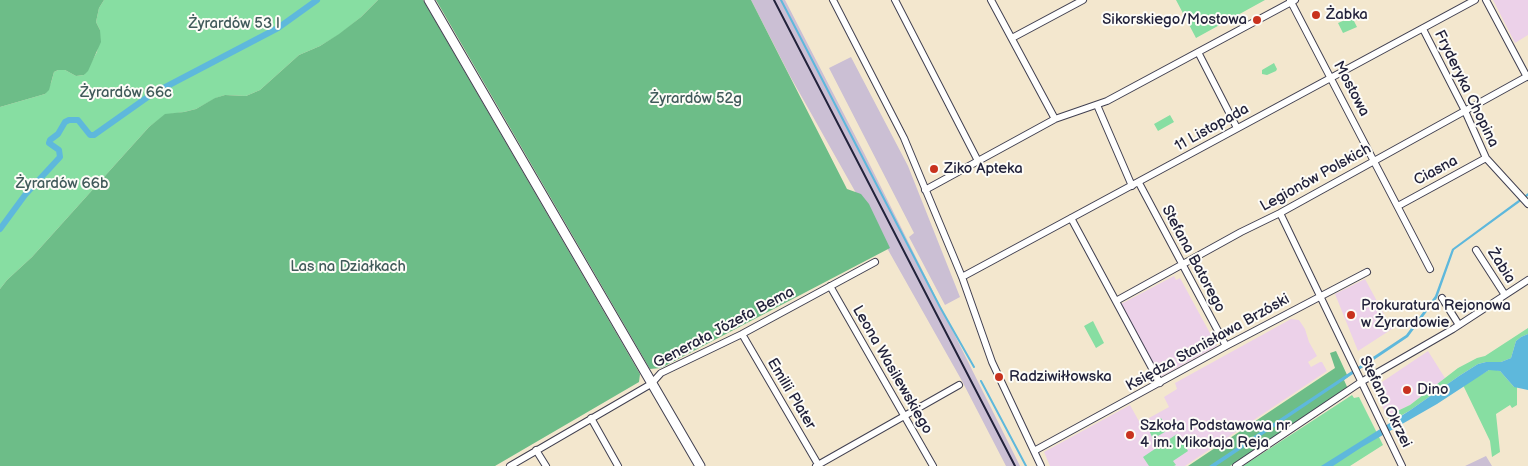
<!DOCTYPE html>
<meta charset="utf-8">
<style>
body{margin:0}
canvas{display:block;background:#f3e7ce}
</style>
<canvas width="1528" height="466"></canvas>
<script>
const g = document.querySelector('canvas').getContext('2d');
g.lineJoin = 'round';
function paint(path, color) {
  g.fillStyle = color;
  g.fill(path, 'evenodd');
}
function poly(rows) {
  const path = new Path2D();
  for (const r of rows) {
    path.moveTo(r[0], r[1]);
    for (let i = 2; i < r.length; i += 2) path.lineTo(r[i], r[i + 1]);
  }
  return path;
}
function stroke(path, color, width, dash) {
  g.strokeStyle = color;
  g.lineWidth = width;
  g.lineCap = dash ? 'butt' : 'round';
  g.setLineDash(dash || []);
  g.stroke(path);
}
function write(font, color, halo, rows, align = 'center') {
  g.font = font + ' "Balsamiq Sans",sans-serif';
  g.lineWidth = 4;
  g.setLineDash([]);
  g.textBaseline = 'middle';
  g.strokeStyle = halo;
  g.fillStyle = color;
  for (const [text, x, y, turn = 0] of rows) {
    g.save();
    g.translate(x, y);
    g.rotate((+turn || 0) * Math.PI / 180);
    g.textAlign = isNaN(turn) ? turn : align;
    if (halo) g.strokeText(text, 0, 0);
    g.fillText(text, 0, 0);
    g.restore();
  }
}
paint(poly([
 [1493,0,1528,0,1528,35,1515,43],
 [1174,276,1176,280,1180,278,1217,346,1160,377,1121,304],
 [1365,279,1392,329,1358,351,1335,294],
 [1291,319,1299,320,1305,329,1309,342,1317,356,1308,362,1311,367,1320,362,1322,362,1327,371,1185,466,1050,466,1044,452,1130,405,1140,423,1169,407,1164,397,1177,389,1175,383],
 [1428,351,1445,378,1410,405,1387,416,1373,388]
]), '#ecd1e9');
paint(poly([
 [751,0,785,0,864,153,1020,466,1006,466,962,381,790,76],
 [851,57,908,166,960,297,945,305,909,237,914,233,829,68],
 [1486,456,1492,466,1465,466]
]), '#cbbfd4');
paint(poly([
 [104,0,378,0,361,17,340,34,320,46,299,55,260,90,246,96,225,95,216,98,196,109,184,112,165,115,149,127,32,257,7,280,0,289,0,107,45,94,51,83,54,72,58,70,65,70,76,76,84,75,97,52,100,30,96,22,99,8],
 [1176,0,1265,0,1196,38],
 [1352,17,1357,27,1343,33,1338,23],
 [1274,63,1277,69,1276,71,1267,75,1262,74,1262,70],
 [1170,115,1174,122,1158,131,1154,124],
 [1093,321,1104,343,1096,348,1084,326],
 [1528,328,1528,334,1521,337,1516,341,1511,358,1501,362,1486,362,1478,364,1459,376,1409,411,1390,422,1387,416,1410,405,1458,368,1477,358,1485,356],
 [1493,369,1500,371,1514,387,1517,387,1517,405,1512,408,1510,405,1496,414,1500,452,1492,457,1490,441,1463,385,1489,370],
 [1352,395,1354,398,1359,397,1383,445,1350,466,1243,466],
 [1161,418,1168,430,1153,439,1147,426],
 [1177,434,1188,451,1173,461,1176,465,1174,466,1149,466,1143,457]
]), '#87dea2');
paint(poly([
 [0,0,104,0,99,8,96,22,100,30,101,42,88,71,84,75,76,76,65,70,58,70,54,72,49,90,45,94,0,107],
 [378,0,423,0,640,374,639,382,495,466,0,466,0,289,7,280,32,257,149,127,165,114,184,112,196,109,215,98,225,95,246,96,260,90,299,55,320,46,339,34,361,17],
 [436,0,751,0,847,189,861,194,869,204,890,248,661,368,650,369],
 [1336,351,1348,377,1344,380,1348,389,1230,466,1188,466,1335,368,1330,353]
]), '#6dbd88');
paint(poly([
 [1528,193,1528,196,1454,250,1437,298,1408,337,1216,466,1209,466,1406,335,1435,296,1452,249],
 [1528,334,1528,390,1514,387,1500,371,1489,370,1437,404,1362,447,1333,466,1321,466,1409,411,1459,376,1478,364,1486,362,1501,362,1511,358,1516,341,1521,337]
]), '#5eb8dc');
stroke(poly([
 [781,0,940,307,974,367],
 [981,381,1026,466]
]), '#5eb8dc', 2);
stroke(poly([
 [0,229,25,195,60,157,59,150,49,143,50,140,58,134,65,122,69,120,78,120,90,135,94,135,152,94,278,28,317,0]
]), '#5eb8dc', 6);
const minor = poly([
 [833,0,904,138,962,277,992,362,1041,466],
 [895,0,978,161],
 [991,0,1055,119],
 [1290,0,1430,269],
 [1486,0,1527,77],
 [1423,29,1465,111,1486,158,1528,204],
 [1012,38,1083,0],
 [1198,52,1237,128],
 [1097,105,1132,186],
 [1139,183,1226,346],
 [925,190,1055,119,1107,101,1295,0],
 [1398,206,1486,158],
 [1280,213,1402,466],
 [1071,218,1160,383],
 [1476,250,1505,295],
 [962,277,1475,0],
 [830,286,933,466],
 [1442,298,1459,325],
 [1116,301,1241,232,1280,213,1528,76],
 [742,334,819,466],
 [591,418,618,466],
 [536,450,546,466],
 [1034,451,1226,346,1367,272],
 [510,466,651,384,661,373,742,334,875,262],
 [816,466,959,385],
 [1236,466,1361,382,1453,329,1528,280]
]);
const secondary = poly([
 [429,0,700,466]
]);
stroke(minor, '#414051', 8);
stroke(secondary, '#414051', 11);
stroke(minor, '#fff', 6);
stroke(secondary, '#fff', 9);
stroke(poly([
 [774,0,1015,466]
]), '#22223b', 2);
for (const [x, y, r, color] of [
 [1316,15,5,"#c8321e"],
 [1257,20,5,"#c8321e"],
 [934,169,5,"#c8321e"],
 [1351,315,5,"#c8321e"],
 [999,377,5,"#c8321e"],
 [1407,390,5,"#c8321e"],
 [1130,435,5,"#c8321e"]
]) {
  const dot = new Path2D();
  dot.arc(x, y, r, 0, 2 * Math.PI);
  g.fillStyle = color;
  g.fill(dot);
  stroke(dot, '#fdfcf7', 2);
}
write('15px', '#22223b', '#fdfcf7', [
 ["Żabka",1326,15],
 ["Sikorskiego/Mostowa",1247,20,"right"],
 ["Ziko Apteka",944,169],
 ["Prokuratura Rejonowa",1361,306],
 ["w Żyrardowie",1361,323],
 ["Radziwiłłowska",1009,377],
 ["Dino",1417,390],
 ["Szkoła Podstawowa nr",1140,426],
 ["4 im. Mikołaja Reja",1140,443]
], 'left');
write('15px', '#405a5a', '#fdfcf7', [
 ["Żyrardów 53 l",234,24],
 ["Żyrardów 66c",126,93],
 ["Żyrardów 52g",696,99],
 ["Żyrardów 66b",62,184],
 ["Las na Działkach",348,267]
]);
write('15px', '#22223b', '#fdfcf7', [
 ["Mostowa",1351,89,62],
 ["Fryderyka Chopina",1466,89,64],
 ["11 Listopada",1212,128,-29],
 ["Ciasna",1436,171,-28],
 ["Legionów Polskich",1316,178,-29],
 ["Stefana Batorego",1193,259,62],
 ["Żabia",1501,266,57],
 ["Generała Józefa Bema",724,328,-28],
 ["Księdza Stanisława Brzóski",1208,343,-29],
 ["Leona Wasilewskiego",892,370,60],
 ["Emilii Plater",791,394,59],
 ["Stefana Okrzei",1385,402,64]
]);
</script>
